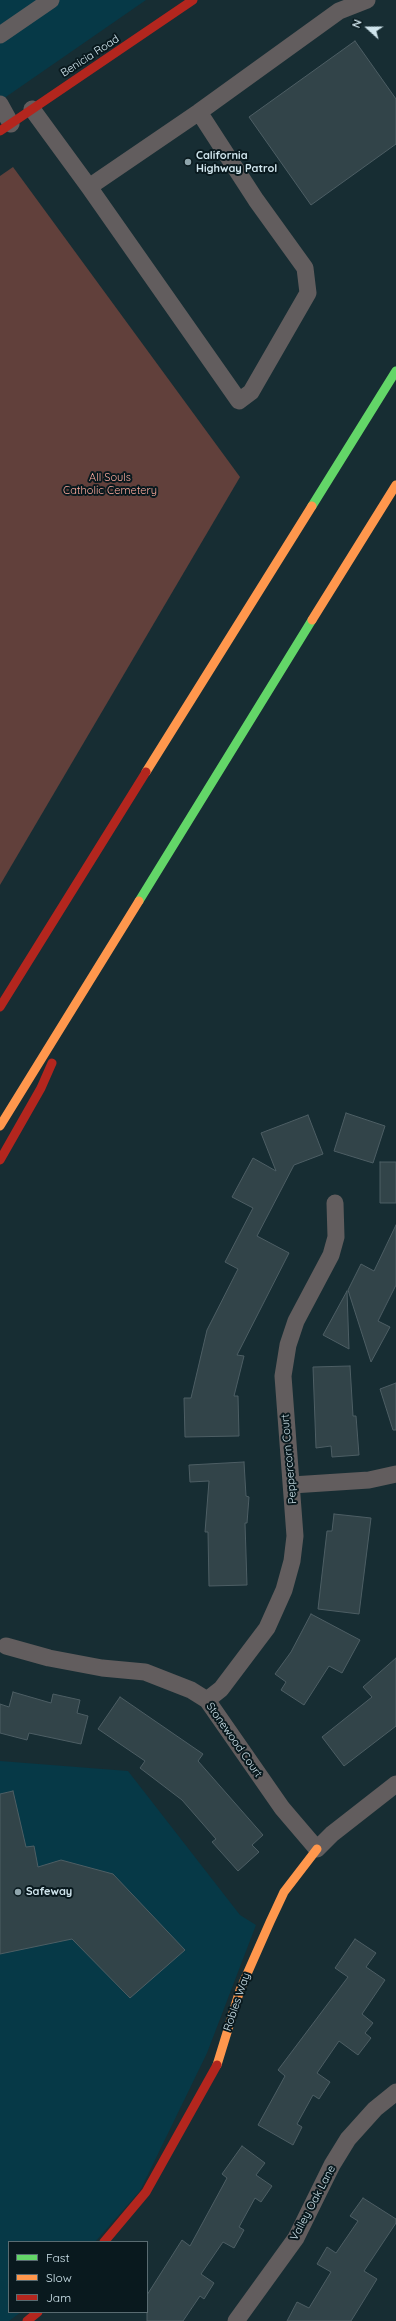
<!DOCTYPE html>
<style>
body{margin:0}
#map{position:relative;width:396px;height:2321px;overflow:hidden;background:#172d33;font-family:Quicksand,sans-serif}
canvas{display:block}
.legend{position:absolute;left:8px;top:2241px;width:140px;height:72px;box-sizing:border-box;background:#09191e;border:1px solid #596b71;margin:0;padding:5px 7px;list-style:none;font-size:12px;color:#d0e5ed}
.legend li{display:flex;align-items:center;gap:8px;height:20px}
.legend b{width:20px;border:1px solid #596b71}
.north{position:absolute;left:348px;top:8px;width:40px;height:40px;-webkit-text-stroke:3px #09191e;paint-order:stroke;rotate:291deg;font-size:11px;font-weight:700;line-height:16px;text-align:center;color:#d0e5ed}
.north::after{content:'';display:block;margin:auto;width:14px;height:18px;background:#d0e5ed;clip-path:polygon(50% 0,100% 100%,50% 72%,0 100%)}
</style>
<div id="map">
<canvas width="396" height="2321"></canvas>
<ul class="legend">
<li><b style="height:5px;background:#63d668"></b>Fast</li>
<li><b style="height:5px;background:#ff974d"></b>Slow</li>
<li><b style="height:5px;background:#b3261e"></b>Jam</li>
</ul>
<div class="north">N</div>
</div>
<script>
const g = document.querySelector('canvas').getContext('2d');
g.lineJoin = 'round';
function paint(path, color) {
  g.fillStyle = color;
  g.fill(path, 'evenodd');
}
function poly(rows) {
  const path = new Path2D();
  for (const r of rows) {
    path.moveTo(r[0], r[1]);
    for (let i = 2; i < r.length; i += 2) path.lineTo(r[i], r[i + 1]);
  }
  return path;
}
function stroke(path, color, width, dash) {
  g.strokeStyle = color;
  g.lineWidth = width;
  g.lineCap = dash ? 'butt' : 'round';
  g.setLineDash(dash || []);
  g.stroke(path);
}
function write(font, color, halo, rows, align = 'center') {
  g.font = font + ' Quicksand,sans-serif';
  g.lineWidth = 4;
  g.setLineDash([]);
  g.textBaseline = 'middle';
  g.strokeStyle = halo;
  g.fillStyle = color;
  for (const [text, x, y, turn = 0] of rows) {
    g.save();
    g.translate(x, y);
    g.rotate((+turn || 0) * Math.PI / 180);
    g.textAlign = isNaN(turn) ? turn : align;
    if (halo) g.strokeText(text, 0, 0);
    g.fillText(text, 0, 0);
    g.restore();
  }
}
paint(poly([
 [0,0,146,0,0,101],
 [0,1761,128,1771,240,1915,256,1925,207,2053,140,2191,95,2242,9,2242,9,2312,21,2312,9,2321,0,2321]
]), '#063947');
paint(poly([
 [13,167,240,477,0,885,0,176]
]), '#61403b');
const building = poly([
 [355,41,396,99,396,144,311,205,249,117,355,41],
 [346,1113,385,1126,373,1163,334,1151,346,1113],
 [308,1115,323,1154,294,1165,257,1236,289,1253,237,1355,244,1356,234,1396,238,1396,239,1436,185,1437,184,1398,191,1398,207,1330,238,1269,225,1262,253,1208,232,1197,253,1158,276,1171,261,1133,308,1115],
 [380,1162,396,1162,396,1203,380,1203,380,1162],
 [396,1225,396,1285,378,1321,390,1327,371,1362,348,1290,361,1264,374,1271,396,1225],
 [347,1291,349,1349,323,1335,347,1291],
 [350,1366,353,1416,356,1416,359,1455,332,1457,331,1446,316,1448,313,1367,350,1366],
 [396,1383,396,1430,393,1430,380,1389,396,1383],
 [244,1462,246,1496,249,1497,247,1523,245,1523,247,1585,209,1586,208,1532,205,1532,209,1481,190,1482,189,1465,244,1462],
 [334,1514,371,1518,359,1614,318,1609,327,1531,332,1531,334,1514],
 [311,1614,360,1640,342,1673,329,1666,304,1705,281,1690,286,1682,275,1674,291,1652,311,1614],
 [396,1658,396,1726,344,1766,322,1737,372,1697,363,1687,396,1658],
 [13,1692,51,1703,53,1694,80,1700,77,1713,88,1716,81,1744,29,1733,27,1740,0,1733,0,1704,9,1707,13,1692],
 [120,1697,203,1754,198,1761,263,1835,252,1845,259,1852,238,1871,212,1842,216,1839,182,1800,140,1768,145,1761,98,1729,120,1697],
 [13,1791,26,1847,34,1846,38,1867,61,1860,113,1874,185,1950,130,1998,72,1939,0,1954,0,1794,13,1791],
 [355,1939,376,1953,366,1967,385,1980,362,2014,373,2023,365,2033,371,2038,358,2055,339,2041,317,2073,330,2082,319,2099,313,2095,297,2124,302,2127,293,2145,258,2125,285,2076,278,2070,348,1977,335,1968,355,1939],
 [242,2146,265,2163,256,2175,272,2186,261,2202,255,2198,239,2227,244,2230,234,2248,223,2242,201,2274,214,2283,204,2299,200,2296,183,2321,147,2321,147,2295,182,2240,190,2246,227,2178,222,2174,242,2146],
 [363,2198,396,2219,396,2223,364,2271,377,2279,351,2321,287,2321,297,2302,309,2308,331,2272,317,2264,327,2247,336,2253,358,2221,350,2216,363,2198]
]);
paint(building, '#324449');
stroke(building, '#4d5e64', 1);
stroke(poly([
 [0,35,51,0],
 [0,104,11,124],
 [32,109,89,187,239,401,251,392,308,293,305,268,256,200,199,112],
 [89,187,199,112,339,11,367,0],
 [292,1485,369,1480,396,1474],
 [6,1646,49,1658,102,1668,145,1672,191,1690,207,1700,282,1808,317,1849,332,1834,396,1784],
 [207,1700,221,1689,267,1628,284,1590,292,1561,295,1536,283,1376,288,1345,296,1321,331,1255,336,1237,335,1203],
 [236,2321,296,2238,332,2165,348,2139,375,2109,396,2092]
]), '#625d5e', 17);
stroke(poly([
 [312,506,396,371],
 [139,901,312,620]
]), '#63d668', 9);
stroke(poly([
 [312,620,396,485],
 [146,772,312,506],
 [0,1126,139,901],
 [217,2065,240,1990,270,1922,284,1892,317,1849]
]), '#ff974d', 9);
stroke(poly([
 [0,131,193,0],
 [0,1007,146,772],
 [0,1160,41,1088,52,1063],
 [104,2242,146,2192,217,2065],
 [27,2321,38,2312]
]), '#b3261e', 9);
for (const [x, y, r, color] of [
 [188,162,4,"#8fa5ac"],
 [18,1892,4,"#8fa5ac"]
]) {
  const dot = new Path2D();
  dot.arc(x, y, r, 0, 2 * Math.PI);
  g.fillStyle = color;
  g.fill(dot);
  stroke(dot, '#09191e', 1.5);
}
write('11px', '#d0e5ed', '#09191e', [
 ["Benicia Road",90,56,-33],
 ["Peppercorn Court",289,1459,-95],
 ["Stonewood Court",234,1740,55],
 ["Robles Way",237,2002,-71],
 ["Valley Oak Lane",313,2203,-62]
]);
write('bold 11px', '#d0e5ed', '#09191e', [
 ["California",196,156],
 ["Highway Patrol",196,169],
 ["Safeway",26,1892]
], 'left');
write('11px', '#fdaa9c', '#09191e', [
 ["All Souls",110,478],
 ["Catholic Cemetery",110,491]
]);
</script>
